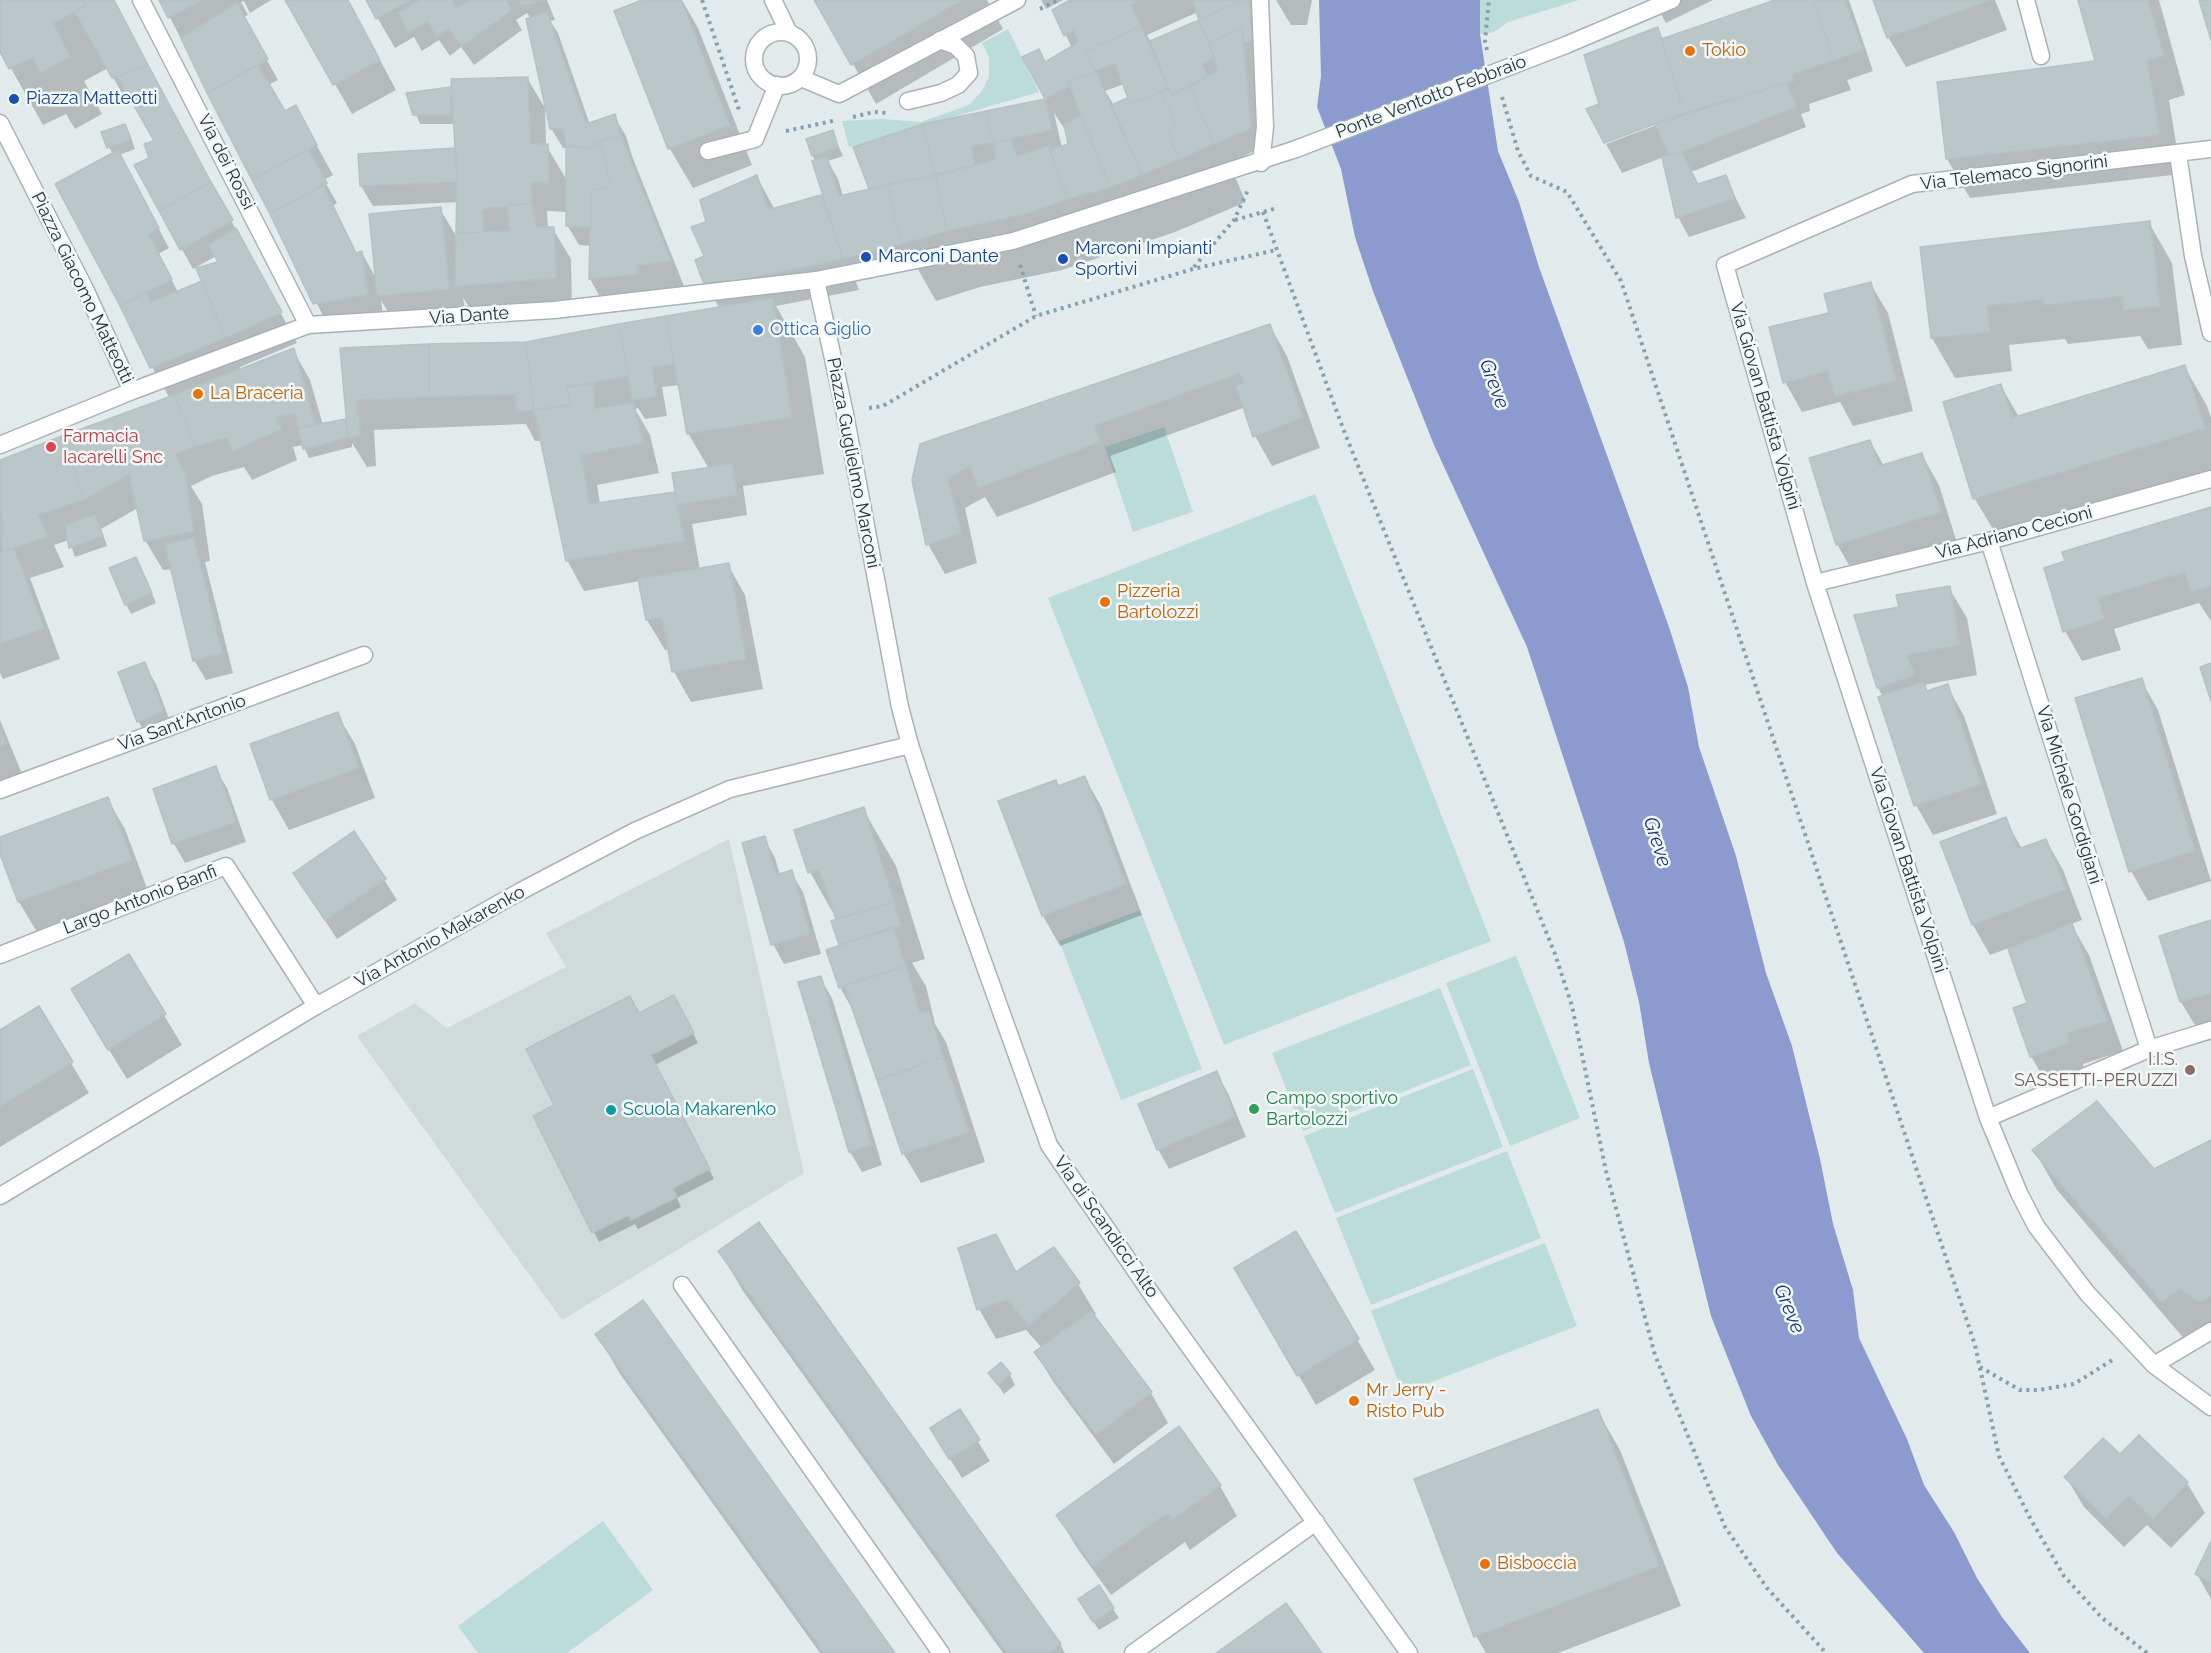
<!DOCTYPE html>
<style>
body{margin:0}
canvas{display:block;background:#e2eaec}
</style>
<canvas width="2211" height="1653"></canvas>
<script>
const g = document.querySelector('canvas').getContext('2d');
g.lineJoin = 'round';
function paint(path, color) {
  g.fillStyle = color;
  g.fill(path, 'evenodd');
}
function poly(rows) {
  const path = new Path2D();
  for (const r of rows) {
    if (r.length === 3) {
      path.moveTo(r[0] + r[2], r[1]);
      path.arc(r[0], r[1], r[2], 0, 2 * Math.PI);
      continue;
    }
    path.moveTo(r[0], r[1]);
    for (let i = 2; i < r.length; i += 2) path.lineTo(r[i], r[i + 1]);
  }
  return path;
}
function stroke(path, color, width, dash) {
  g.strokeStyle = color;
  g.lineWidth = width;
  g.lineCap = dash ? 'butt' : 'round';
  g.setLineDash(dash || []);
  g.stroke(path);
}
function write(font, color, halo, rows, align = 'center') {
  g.font = font + ' Raleway,sans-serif';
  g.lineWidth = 5;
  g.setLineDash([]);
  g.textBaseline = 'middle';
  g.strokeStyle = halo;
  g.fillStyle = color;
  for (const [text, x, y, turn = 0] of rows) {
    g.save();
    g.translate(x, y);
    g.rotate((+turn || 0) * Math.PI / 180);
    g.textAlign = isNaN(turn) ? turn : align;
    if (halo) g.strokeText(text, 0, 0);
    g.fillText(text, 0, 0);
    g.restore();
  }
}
paint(poly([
 [729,839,804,1173,562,1320,357,1036,415,1003,447,1028,566,967,546,933]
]), '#d0dadb');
paint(poly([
 [1480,0,1579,0,1508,22,1494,32,1482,34,1480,34],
 [1008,29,1039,92,849,147,842,121,882,119,921,122,969,105,982,91,989,76,989,57,982,43],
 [1164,427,1193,512,1133,532,1105,447],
 [1315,494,1491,941,1224,1045,1048,598],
 [1140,910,1202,1069,1121,1100,1059,941],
 [1516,956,1580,1118,1510,1146,1446,983],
 [1440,988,1471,1065,1303,1131,1272,1053],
 [1473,1069,1503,1147,1335,1213,1304,1136],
 [1507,1151,1541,1238,1371,1305,1336,1218],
 [1545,1243,1577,1326,1403,1393,1371,1311],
 [603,1521,653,1590,567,1653,478,1653,458,1626]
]), '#bcdcd9');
paint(poly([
 [1319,0,1480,0,1480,34,1498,151,1519,202,1539,267,1669,627,1688,687,1699,747,1736,856,1766,973,1792,1046,1820,1159,1833,1224,1853,1290,1859,1338,1907,1439,1924,1485,1954,1532,1977,1578,2002,1617,2030,1653,1924,1653,1837,1553,1778,1465,1751,1416,1711,1316,1649,1063,1639,1002,1624,942,1527,647,1434,445,1374,294,1355,237,1341,169,1317,107,1321,76]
]), '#8c9bcf');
paint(poly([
 [0,0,114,0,210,181,151,159,156,142,129,95,124,97,108,68,84,81,102,114,75,129,66,114,43,125,0,49],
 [161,0,271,0,250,13,244,1,241,2,248,15,243,17,278,80,268,85,284,113,312,137,333,175,324,180,337,203,333,206,357,254,362,253,377,280,440,209,458,239,459,202,373,206,361,186,359,155,457,150,455,124,420,124,408,94,527,78,545,108,546,145,566,179,566,148,563,148,551,128,531,19,527,13,516,20,522,30,474,65,461,47,450,56,439,40,422,51,414,37,395,48,367,0,547,0,555,20,550,21,558,33,590,125,614,116,626,136,632,156,686,291,607,309,590,279,591,246,579,245,567,225,567,212,547,211,548,229,553,229,571,259,572,308,474,315,463,297,466,319,396,326,381,300,384,325,332,333],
 [287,0,348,0,396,90,352,114],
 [646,0,682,0,698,28,752,165,693,188,670,149,616,12],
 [816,0,987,0,1003,29,876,104],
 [1041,0,1063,0,1046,9],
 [1073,0,1265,0,1261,148,1229,163,1246,202,1175,232,1062,270,980,287,936,301,915,264,855,279,859,290,776,306,805,357,824,474,743,486,747,515,692,524,700,570,728,565,745,595,763,689,691,702,674,672,670,649,665,650,647,620,640,581,584,591,567,560,541,441,535,441,526,424,374,430,376,466,367,467,352,443,352,447,309,458,303,445,293,447,297,460,252,480,244,467,212,476,191,486,202,504,210,561,205,562,233,673,206,680,194,660,172,569,163,570,145,540,138,508,101,529,107,546,75,557,69,540,54,545,64,567,30,578,60,659,3,679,0,673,0,462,169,397,152,367,113,155,103,133,124,126,130,135,135,149,119,155,169,248,158,254,178,292,204,282,220,263,216,256,193,269,161,212,227,213,297,343,240,367,241,370,293,350,310,380,323,425,348,420,342,349,526,343,720,309,704,282,708,223,757,177,775,210,820,197,828,210,813,155,832,131,843,156,828,161,838,179,843,196,871,190,855,148,923,125,1047,100,1024,57,1045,63,1072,48,1054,10],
 [1198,12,1201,20,1151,42,1147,35],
 [1124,84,1132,107,1114,105,1105,91],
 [1054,113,1064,128,1066,127,1070,145,1062,148],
 [680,385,688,433,709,469,674,494,600,504,597,485,659,473,650,435,635,409,638,408,645,419,667,416,662,387],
 [1276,0,1312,0,1307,25,1291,25],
 [1653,0,1713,0,1666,23],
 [1780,0,1849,0,1873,71,1847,80,1851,90,1809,104,1810,111,1801,114,1806,127,1691,172,1698,185,1725,177,1746,218,1689,237,1678,217,1664,157,1622,173,1606,144,1662,123,1661,120,1601,105,1657,29,1663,40],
 [1875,0,1995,0,2007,30,1906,67,1888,37],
 [2078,0,2159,0,2185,95,2169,100,2181,174,1970,198,1947,159,2097,62],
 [2149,223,2172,263,2182,345,2148,349,2140,336,2068,344,2065,339,2009,345,2012,371,1955,378,1932,338,1922,248],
 [1870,283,1888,313,1913,411,1853,426,1840,402,1802,412,1785,382,1831,314],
 [1270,326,1287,356,1320,448,1272,466,1255,436,1243,408,1110,456,1116,472,997,517,985,497,965,508,977,563,945,574,928,544,913,480],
 [2184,366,2207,406,2211,418,2211,473,1998,538,1975,499,1945,403,2001,386,2019,417],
 [1870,441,1884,466,1922,455,1939,485,1957,543,1854,574,1837,544],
 [2211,508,2211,621,2199,603,2114,629,2121,650,2082,661,2065,631,2046,569],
 [141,568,156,603,131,614,126,604],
 [1949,588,1967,618,1977,675,1924,685,1928,692,1947,686,1964,716,1997,814,1933,835,1916,805,1883,697,1878,688,1901,608],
 [144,664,156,684,174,732,150,741,138,721],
 [2141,680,2158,710,2211,881,2148,901,2131,871],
 [337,714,355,744,375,798,289,830,272,800,252,744],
 [0,720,22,774,0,782],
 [215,768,227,788,246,842,185,863,174,844,155,790],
 [1085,778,1102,808,1142,915,1060,946,1043,916,1059,788],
 [107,799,125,829,148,891,37,932,19,902,0,849,0,838],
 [863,809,896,866,925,959,912,963,926,986,935,1024,946,1042,985,1162,921,1183,903,1153,856,1016,840,987,841,946,833,922,837,920,810,872,796,831],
 [2005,819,2022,849,2046,840,2063,870,2082,920,2071,924,2089,955,2123,1051,2083,1064,2085,1073,2048,1086,2031,1056,2029,1004,2009,948,1990,955,1973,925,1942,843],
 [354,833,397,900,337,939,307,893],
 [764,838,775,858,780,875,791,872,803,892,821,954,784,964,773,944],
 [2211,921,2211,1028,2199,1032,2181,1002,2161,937],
 [128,956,182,1045,127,1079,90,1019],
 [820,978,832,998,882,1165,862,1172,850,1152,800,983],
 [679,1007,698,1043,655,1065,714,1179,677,1198,681,1207,638,1229,635,1224,599,1242,535,1116,556,1106],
 [0,1032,71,1063,89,1093,0,1147],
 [1216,1073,1228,1093,1246,1137,1169,1169,1158,1149],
 [2211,1142,2211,1333,2186,1341,2057,1190,2034,1150,2154,1171],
 [1295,1234,1375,1370,1316,1405,1236,1268],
 [995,1236,1017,1273,1078,1284,1096,1314,1093,1316,1151,1393,1168,1423,1114,1464,1054,1383,1036,1353,1042,1348,1026,1330,996,1339,979,1309],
 [720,1252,1060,1644,1065,1653,1003,1653,743,1291],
 [597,1334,893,1653,820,1653,620,1374],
 [990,1374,1010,1375,1015,1385,1004,1394],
 [1597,1410,1620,1450,1681,1606,1558,1653,1486,1653,1476,1636],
 [959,1411,990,1461,962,1478,943,1448],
 [1179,1429,1220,1486,1237,1516,1190,1550,1185,1542,1111,1595,1075,1545,1058,1515],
 [2139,1437,2187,1483,2205,1513,2171,1548,2147,1525,2124,1547,2084,1507,2066,1477,2120,1456],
 [2211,1545,2211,1599,2197,1574],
 [1085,1609,1113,1609,1119,1618,1099,1630]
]), '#0003');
const building = poly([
 [0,0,83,0,87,5,53,23,70,57,41,73,32,57,9,69,0,52,0,0],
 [83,0,114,0,148,65,112,78,75,12,87,5,83,0],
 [159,0,202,0,168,18,159,0],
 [285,0,348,0,380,60,333,85,285,0],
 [366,0,410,0,376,19,366,0],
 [420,0,452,0,456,8,472,0,506,0,512,10,462,46,448,28,437,37,427,21,409,32,398,13,420,0],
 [519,0,543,0,521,6,519,0],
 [642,0,681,0,730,125,668,149,614,11,642,0],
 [814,0,962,0,851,65,814,0],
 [1070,0,1136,0,1137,2,1131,5,1141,26,1084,52,1095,71,1068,82,1069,86,1045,99,1022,57,1039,49,1045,62,1079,42,1074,30,1064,36,1052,10,1070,0],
 [1192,0,1243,0,1199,20,1192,0],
 [1243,0,1249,0,1252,41,1244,42,1242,29,1209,42,1199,20,1243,0],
 [1775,0,1813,0,1834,60,1792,74,1794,81,1684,113,1661,39,1775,0],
 [1813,0,1845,0,1863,50,1834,60,1813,0],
 [1873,0,1990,0,1887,38,1873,0],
 [2078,0,2148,0,2164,56,2147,60,2160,135,1946,159,1937,82,2095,61,2078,0],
 [2199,0,2211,0,2211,40,2199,0],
 [237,3,268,59,207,93,181,38,237,3],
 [547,12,586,124,615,114,621,136,601,141,590,148,566,146,564,129,550,129,526,19,547,12],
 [1199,20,1214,58,1202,64,1208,76,1171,95,1150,41,1199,20],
 [1141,26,1168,88,1130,104,1115,63,1095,71,1084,52,1141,26],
 [1658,27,1684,113,1604,143,1586,109,1599,104,1584,55,1658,27],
 [1242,29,1251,128,1214,144,1190,87,1218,70,1209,42,1242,29],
 [148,65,211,182,159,211,134,165,149,158,144,144,154,141,117,76,148,65],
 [258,65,285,111,296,105,317,145,252,180,207,93,258,65],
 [1095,71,1142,175,1110,187,1068,82,1095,71],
 [528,77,530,144,548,144,549,183,531,182,532,203,482,209,483,232,456,233,457,182,451,79,528,77],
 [1787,83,1796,107,1681,152,1669,155,1655,124,1787,83],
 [451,87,451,115,413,115,406,93,451,87],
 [1190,87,1214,144,1179,159,1167,130,1176,127,1161,91,1168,88,1171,95,1190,87],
 [1161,91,1176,127,1167,130,1179,159,1142,175,1112,105,1127,98,1130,104,1161,91],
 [1045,99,1052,130,993,143,986,111,1045,99],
 [986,111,993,143,971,146,974,166,935,175,923,124,986,111],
 [1081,116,1110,187,1068,199,1050,150,1068,144,1064,125,1081,116],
 [125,124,131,139,107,148,101,132,125,124],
 [923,124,935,175,869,189,853,147,923,124],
 [833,130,838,147,812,156,806,139,833,130],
 [621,136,671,261,638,265,637,274,589,279,591,190,611,186,601,141,621,136],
 [1012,139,1016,156,1048,146,1068,199,1029,213,947,231,935,175,996,160,993,143,1012,139],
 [601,141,611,186,591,190,591,227,566,226,566,146,590,148,601,141],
 [456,148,457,182,360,186,358,154,456,148],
 [308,149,327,183,270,214,252,180,308,149],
 [118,150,159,228,148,234,172,279,120,306,55,184,118,150],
 [1681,152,1698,184,1726,175,1735,198,1676,218,1662,157,1681,152],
 [827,157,839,196,887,185,902,244,843,259,812,161,827,157],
 [757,175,768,210,821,195,843,259,730,282,703,282,695,260,704,256,691,227,706,222,700,200,757,175],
 [935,175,947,231,902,244,887,185,935,175],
 [211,182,233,220,180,250,159,211,211,182],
 [323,185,356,253,362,251,368,295,313,304,270,214,323,185],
 [532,203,537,227,554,227,556,278,455,286,456,233,510,231,507,205,532,203],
 [441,207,449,289,377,296,369,214,441,207],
 [2150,221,2160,306,2123,310,2122,296,2044,305,2043,299,1987,306,1990,332,1931,338,1920,247,2150,221],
 [236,228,282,312,225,338,196,268,218,262,209,245,236,228],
 [202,281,225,338,150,368,120,306,145,292,151,302,202,281],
 [1871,282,1896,381,1835,396,1828,371,1783,383,1769,327,1829,313,1824,294,1871,282],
 [773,298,792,417,687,434,666,316,773,298],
 [666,316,674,364,652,367,656,396,632,400,619,324,666,316],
 [619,324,628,376,567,387,570,405,534,410,526,342,619,324],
 [1270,324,1303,417,1253,437,1236,386,1244,383,1240,373,1094,426,1100,442,978,488,970,466,948,478,961,533,926,545,912,480,920,444,1270,324],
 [526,342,534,410,516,411,516,394,429,397,429,344,526,342],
 [429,344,429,397,358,400,360,436,348,437,340,348,429,344],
 [294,348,315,424,298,428,296,413,277,417,281,429,233,451,228,437,195,446,174,395,294,348],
 [2185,365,2205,428,1973,499,1943,402,2001,384,2012,418,2185,365],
 [594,384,594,409,633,403,643,443,581,455,589,504,675,492,684,541,566,561,534,410,570,405,567,387,594,384],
 [174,395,195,446,175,455,185,473,194,531,144,541,129,474,85,499,62,436,174,395],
 [346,419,348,437,303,449,298,428,346,419],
 [62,436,85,499,38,515,48,536,2,552,0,460,62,436],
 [1870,440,1879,466,1922,453,1941,512,1836,545,1809,458,1870,440],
 [732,464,737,495,677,505,672,473,732,464],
 [2211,507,2211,586,2191,592,2185,572,2098,598,2105,619,2063,632,2044,568,2065,561,2062,552,2211,507],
 [95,515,103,536,69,548,65,525,95,515],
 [194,538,222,653,193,661,165,545,194,538],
 [14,548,44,628,0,644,0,553,14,548],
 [136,557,152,593,125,605,109,568,136,557],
 [729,563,746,659,672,672,662,617,646,620,638,579,729,563],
 [1950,586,1960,645,1907,655,1915,675,1877,688,1854,615,1899,607,1896,595,1950,586],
 [145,662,164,711,137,722,118,672,145,662],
 [2211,663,2211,701,2200,667,2211,663],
 [2142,678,2195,851,2129,872,2075,698,2142,678],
 [1924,682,1927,691,1948,684,1981,784,1914,806,1878,697,1924,682],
 [338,712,359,768,270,800,250,744,338,712],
 [0,728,6,743,0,746,0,728],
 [216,766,236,822,172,844,153,789,216,766],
 [1085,776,1126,884,1042,916,998,801,1056,780,1058,786,1085,776],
 [108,797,132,860,18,902,0,854,0,837,108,797],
 [864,807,894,902,836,919,819,869,808,873,794,830,864,807],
 [2006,817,2018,849,2046,839,2066,889,1972,925,1940,842,2006,817],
 [354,831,386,879,325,920,293,873,354,831],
 [765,836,776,875,792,870,810,934,771,945,742,843,765,836],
 [894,902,901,926,839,945,831,921,894,902],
 [2211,920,2211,993,2180,1002,2159,936,2211,920],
 [2072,923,2107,1021,2067,1033,2069,1043,2030,1057,2013,1008,2027,1003,2008,949,2072,923],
 [893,927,906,966,839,988,826,950,893,927],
 [129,954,166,1014,108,1050,71,989,129,954],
 [906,966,920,1013,929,1011,943,1057,877,1080,844,985,906,966],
 [821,976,872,1145,849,1152,798,982,821,976],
 [674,995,694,1033,651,1055,710,1169,673,1188,677,1197,631,1220,629,1215,592,1233,533,1116,554,1105,526,1049,630,996,639,1013,674,995],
 [39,1006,73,1062,0,1106,0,1030,39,1006],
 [943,1057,969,1132,902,1154,877,1080,943,1057],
 [1217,1071,1235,1117,1157,1150,1138,1104,1217,1071],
 [2097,1101,2154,1169,2211,1140,2211,1296,2200,1302,2179,1289,2162,1302,2032,1150,2097,1101],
 [759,1222,1061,1644,1048,1653,1007,1653,718,1251,759,1222],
 [1296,1231,1359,1339,1297,1376,1234,1268,1296,1231],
 [996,1234,1016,1272,1054,1247,1080,1283,1029,1325,1008,1300,977,1310,958,1248,996,1234],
 [643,1300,895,1653,824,1653,595,1334,643,1300],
 [1091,1311,1152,1392,1096,1435,1034,1352,1091,1311],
 [1001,1362,1011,1374,998,1385,988,1373,1001,1362],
 [960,1409,980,1440,949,1459,930,1428,960,1409],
 [1598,1409,1659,1566,1474,1637,1414,1479,1598,1409],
 [1179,1426,1221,1485,1172,1520,1167,1513,1093,1566,1056,1515,1179,1426],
 [2139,1435,2188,1482,2153,1519,2129,1495,2106,1518,2064,1477,2103,1438,2120,1454,2139,1435],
 [2211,1541,2211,1582,2195,1574,2211,1541],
 [1099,1585,1114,1608,1093,1622,1078,1599,1099,1585],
 [1286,1603,1322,1653,1216,1653,1286,1603]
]);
paint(building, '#bbc6c9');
stroke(building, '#b5c2c5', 1.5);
const service = poly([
 [908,101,941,93,958,85,969,73,966,56,956,46,940,40],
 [708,151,755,139,777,85]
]);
const pedestrian = poly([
 [682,1285,941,1653],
 [1133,1653,1316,1522]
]);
const minor = poly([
 [141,0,308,325],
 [773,0,789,33],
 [1260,0,1265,127,1261,163],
 [2026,0,2041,56],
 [781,59,27],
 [801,78,839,94,1017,0],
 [0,123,85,289,132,391],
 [2211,149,1912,184,1725,265,1815,583,1988,1118,2019,1193,2036,1226,2087,1293,2154,1365,2211,1407],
 [2178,154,2193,256,2211,333],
 [1989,541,2149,1049],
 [1815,583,1989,541,2211,479],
 [910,745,960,897,1049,1145,1153,1296,1409,1653],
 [0,790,364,655],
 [0,955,226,866,316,1006],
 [1988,1118,2149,1049,2211,1030],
 [2154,1365,2211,1331]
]);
const tertiary = poly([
 [0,1196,316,1006,521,891,635,831,730,789,910,745,900,707,845,414,816,280]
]);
const secondary = poly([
 [1566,45,1672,0],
 [0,445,132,391,308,325,554,310,816,280,1013,241,1296,149]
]);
stroke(service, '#a9b3b7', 19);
stroke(pedestrian, '#a9b3b7', 19);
stroke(minor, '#a9b3b7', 19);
stroke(tertiary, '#a9b3b7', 19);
stroke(secondary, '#a4b3ba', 19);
stroke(poly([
 [702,0,739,110],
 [1040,9,1058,0],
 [1487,50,1485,41,1489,0],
 [1502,97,1518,151,1531,176,1567,192,1621,281,1975,1345,1999,1456,2031,1520,2064,1576,2102,1618,2147,1653],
 [853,117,874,112,887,113],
 [786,131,837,120],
 [1263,212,1344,431,1555,954,1572,1006,1606,1171,1655,1355,1725,1527,1767,1588,1826,1653],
 [1235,220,1277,208],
 [1020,265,1036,316],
 [1194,267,1234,220,1248,190],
 [869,408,883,406,1036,316,1193,269,1276,250],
 [1980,1367,2020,1390,2039,1390,2074,1384,2114,1359]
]), '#84a1ae', 4, [3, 4.5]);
stroke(service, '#fff', 16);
stroke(pedestrian, '#fff', 16);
stroke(minor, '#fff', 16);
stroke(tertiary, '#fff', 16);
stroke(secondary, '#fff', 16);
const secondaryBridge = poly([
 [1296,149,1566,45]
]);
stroke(secondaryBridge, '#a4b3ba', 19, []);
stroke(secondaryBridge, '#fff', 16);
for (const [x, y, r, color] of [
 [1690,51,6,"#e8710a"],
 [14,99,6,"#1a4fb4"],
 [866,257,6,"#1a4fb4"],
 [1063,259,6,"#1a4fb4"],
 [758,330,6,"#3f7fe0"],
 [198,394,6,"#e8710a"],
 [51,447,6,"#e0444e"],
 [1105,602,6,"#e8710a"],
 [2190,1070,6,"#8d6e63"],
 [1254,1109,6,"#2e9e5b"],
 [611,1110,6,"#0f9aa8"],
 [1354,1401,6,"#e8710a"],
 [1485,1564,6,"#e8710a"]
]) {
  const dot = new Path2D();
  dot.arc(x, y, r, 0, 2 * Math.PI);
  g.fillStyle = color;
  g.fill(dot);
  stroke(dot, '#f2f8f8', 2);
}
write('18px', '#c56008', '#f2f8f8', [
 ["Tokio",1702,51],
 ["La Braceria",210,394],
 ["Pizzeria",1117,592],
 ["Bartolozzi",1117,613],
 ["Mr Jerry -",1366,1391],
 ["Risto Pub",1366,1412],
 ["Bisboccia",1497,1564]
], 'left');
write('18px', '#23333c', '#f2f8f8', [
 ["Ponte Ventotto Febbraio",1431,97,-21],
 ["Via dei Rossi",226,162,63],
 ["Via Telemaco Signorini",2014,173,-7],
 ["Piazza Giacomo Matteotti",82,288,64],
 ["Via Dante",469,316,-4],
 ["Via Giovan Battista Volpini",1765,406,74],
 ["Piazza Guglielmo Marconi",853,463,79],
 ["Via Adriano Cecioni",2014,533,-15],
 ["Via Sant'Antonio",182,723,-20],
 ["Via Michele Gordigiani",2069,795,73],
 ["Via Giovan Battista Volpini",1908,870,72],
 ["Largo Antonio Banfi",140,900,-21],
 ["Via Antonio Makarenko",440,937,-29],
 ["Via di Scandicci Alto",1106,1227,55]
]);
write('18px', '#164399', '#f2f8f8', [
 ["Piazza Matteotti",26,99],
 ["Marconi Impianti",1075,249],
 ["Sportivi",1075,270],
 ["Marconi Dante",878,257]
], 'left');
write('18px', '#366cbe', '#f2f8f8', [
 ["Ottica Giglio",770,330]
], 'left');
write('18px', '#be3a42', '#f2f8f8', [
 ["Farmacia",63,437],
 ["Iacarelli Snc",63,458]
], 'left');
write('18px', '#785e54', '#f2f8f8', [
 ["I.I.S.",2178,1060],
 ["SASSETTI-PERUZZI",2178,1081]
], 'right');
write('18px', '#27864d', '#f2f8f8', [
 ["Campo sportivo",1266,1099],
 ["Bartolozzi",1266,1120]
], 'left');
write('18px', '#0d838f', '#f2f8f8', [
 ["Scuola Makarenko",623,1110]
], 'left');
write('italic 20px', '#1f3176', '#f2f8f8', [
 ["Greve",1494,384,70],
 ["Greve",1657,842,72],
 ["Greve",1789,1309,68]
]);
</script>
